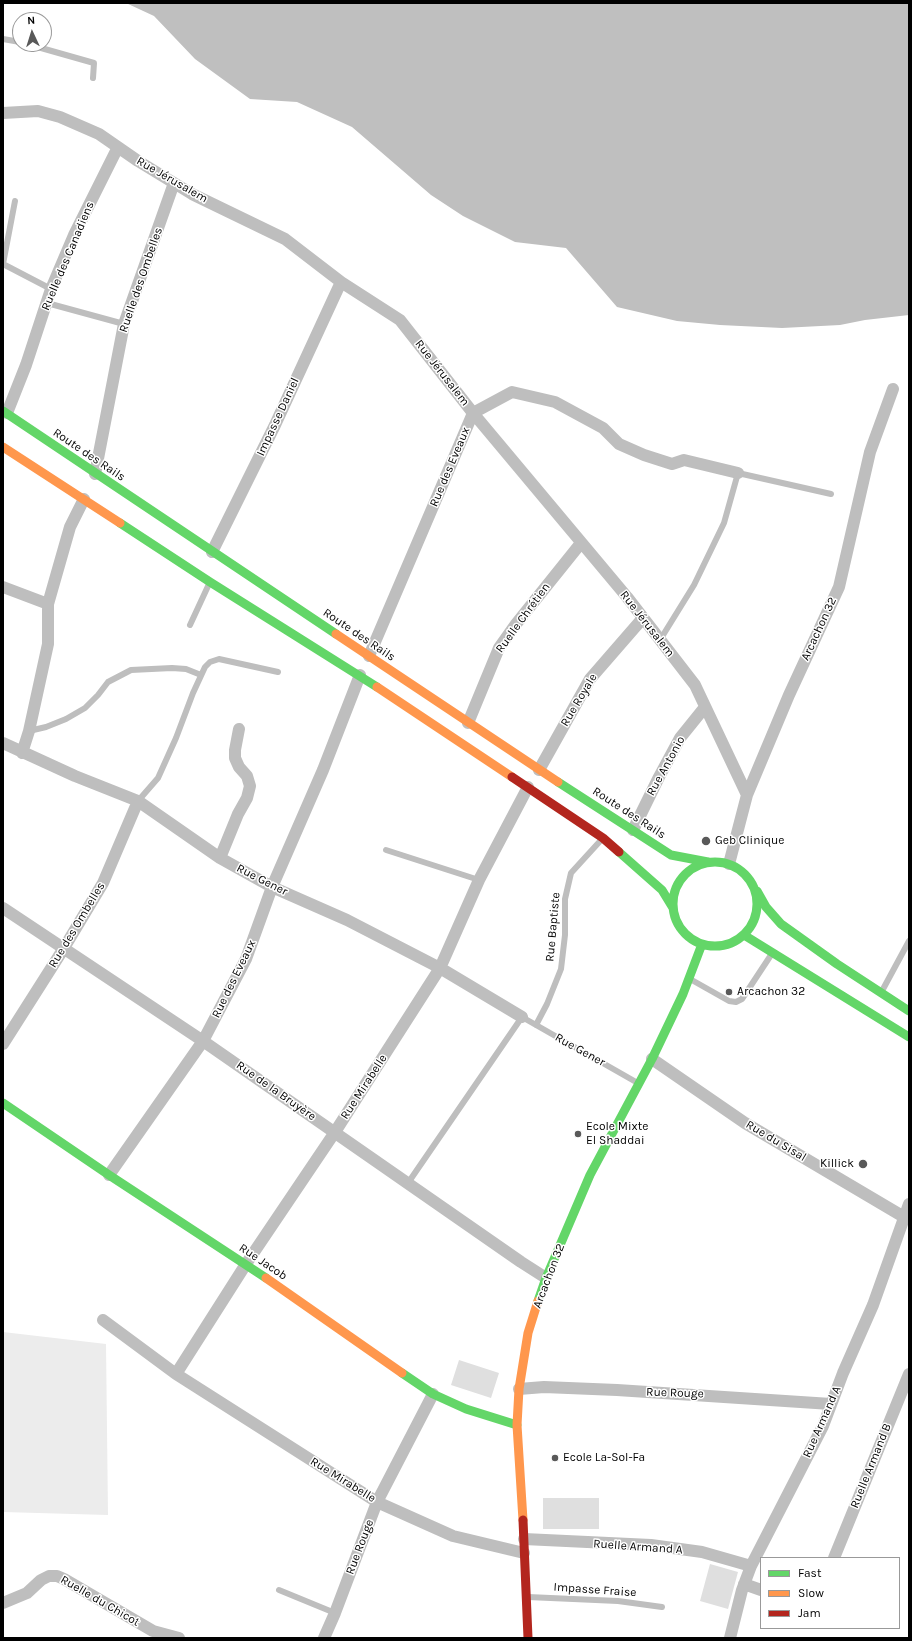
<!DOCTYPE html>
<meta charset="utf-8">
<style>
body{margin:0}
#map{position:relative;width:912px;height:1641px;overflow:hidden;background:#fff;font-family:Karla,sans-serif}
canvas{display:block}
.frame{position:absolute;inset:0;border:4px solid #000;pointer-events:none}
.legend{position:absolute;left:760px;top:1557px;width:140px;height:72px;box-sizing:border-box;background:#fff;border:1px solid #999;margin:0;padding:5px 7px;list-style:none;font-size:12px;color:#000}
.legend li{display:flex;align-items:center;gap:8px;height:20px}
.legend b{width:20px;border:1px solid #999}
.north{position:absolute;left:12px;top:12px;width:40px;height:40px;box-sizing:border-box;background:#fff;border:1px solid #999;border-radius:50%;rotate:356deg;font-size:11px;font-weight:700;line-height:16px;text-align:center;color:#000}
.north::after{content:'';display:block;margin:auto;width:14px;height:18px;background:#595959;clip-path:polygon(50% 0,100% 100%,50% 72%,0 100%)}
</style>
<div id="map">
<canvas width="912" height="1641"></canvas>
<div class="frame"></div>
<ul class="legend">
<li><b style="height:5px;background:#63d668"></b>Fast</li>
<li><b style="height:5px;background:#ff974d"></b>Slow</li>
<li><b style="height:5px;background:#b3261e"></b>Jam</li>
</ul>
<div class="north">N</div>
</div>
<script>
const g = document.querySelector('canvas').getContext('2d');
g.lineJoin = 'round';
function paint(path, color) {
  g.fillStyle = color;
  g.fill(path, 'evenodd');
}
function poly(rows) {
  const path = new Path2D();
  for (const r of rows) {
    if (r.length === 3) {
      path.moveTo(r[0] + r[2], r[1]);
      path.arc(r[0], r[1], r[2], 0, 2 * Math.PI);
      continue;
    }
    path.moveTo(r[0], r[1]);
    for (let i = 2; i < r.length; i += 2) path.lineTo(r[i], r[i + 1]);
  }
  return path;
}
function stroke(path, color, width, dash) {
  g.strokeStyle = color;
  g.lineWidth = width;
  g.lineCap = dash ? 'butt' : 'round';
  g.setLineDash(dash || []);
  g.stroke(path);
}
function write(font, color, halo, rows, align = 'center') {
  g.font = font + ' Karla,sans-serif';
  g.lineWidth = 3;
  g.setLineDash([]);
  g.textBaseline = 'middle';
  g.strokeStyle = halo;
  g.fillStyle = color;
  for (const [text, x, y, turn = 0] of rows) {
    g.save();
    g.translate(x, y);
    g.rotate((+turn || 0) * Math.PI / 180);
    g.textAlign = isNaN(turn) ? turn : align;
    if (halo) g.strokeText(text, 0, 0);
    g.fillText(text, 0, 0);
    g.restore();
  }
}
paint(poly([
 [3,1332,106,1344,108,1515,3,1512]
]), '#ececec');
paint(poly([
 [126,3,909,3,909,315,865,320,840,325,782,328,720,325,677,321,617,307,566,248,515,242,463,216,431,195,352,127,297,102,250,99,195,59,154,16]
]), '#bfbfbf');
paint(poly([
 [459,1360,499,1373,491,1398,451,1385],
 [543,1498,599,1498,599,1529,543,1529],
 [710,1564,738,1572,728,1609,700,1601]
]), '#dfdfdf');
stroke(poly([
 [3,39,20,42],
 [27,44,94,63,93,78],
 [15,201,3,264,51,289],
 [47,303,124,324],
 [190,625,209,584],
 [660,640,694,585,724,523,738,473,831,494],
 [29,731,46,727,66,719,85,708,98,695,108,682,131,670,172,668,186,669,201,675],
 [138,801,158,778,176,738,193,693,205,667,210,662,219,659,278,672],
 [386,850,479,880],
 [690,979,729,1001,736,1002,742,999,771,955],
 [882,991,909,941],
 [536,1025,547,1004,561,969,565,935,565,899,571,873,602,839],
 [408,1183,522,1017,636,1082],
 [279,1590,335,1613],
 [528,1597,618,1601,662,1607]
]), '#bebebe', 6);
stroke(poly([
 [3,113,38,111,60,117,99,134,138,161,192,194,285,239,341,282,400,320,473,413,627,597,695,685,747,795],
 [7,413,26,365,51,289,74,235,118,147],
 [95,474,124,324,174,183],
 [212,552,275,425,341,282],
 [3,587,48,604],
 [369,656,473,413,512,392,555,402,603,428,619,444,644,455,672,464,684,460,738,473],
 [468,723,499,648,516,624,581,543],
 [3,743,75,776,138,801,220,858,272,887,347,920,440,968,522,1017],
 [22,753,29,731,48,644,48,604,70,527,84,499],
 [539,770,590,679,643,618],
 [633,830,659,777,680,738,705,707],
 [220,858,238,814,247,798,250,786,247,776,239,767,235,758,235,750,239,729],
 [729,864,747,795,789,695,839,587,870,452,893,389],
 [3,908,203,1041,521,1262,546,1278],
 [3,1044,64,948,103,883,138,801],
 [652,1059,745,1123,904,1217],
 [109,1175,203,1041,246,959,272,887,323,770,360,675],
 [103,1320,176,1374,377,1502,453,1536,524,1553],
 [176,1374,246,1264,335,1132,440,968,479,880,528,787],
 [519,1389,544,1387,617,1390,831,1404],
 [524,1539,651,1545,702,1552,751,1566],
 [834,1558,909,1374],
 [744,1584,761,1590],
 [3,1603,27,1593,41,1580,49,1576,57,1576,64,1579,153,1631,179,1638],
 [324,1638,335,1613,377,1502,433,1394],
 [730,1638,742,1590,751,1566,823,1426,843,1373,873,1305,909,1204]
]), '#bebebe', 12);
stroke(poly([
 [3,411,336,634],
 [120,523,210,582,377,687],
 [558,782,671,855,708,862],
 [619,852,662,890,673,908],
 [715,904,42],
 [757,891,766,907,781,924,837,964,909,1011],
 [744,935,909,1037],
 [3,1103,109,1175,266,1278],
 [538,1301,546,1278,590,1175,652,1059,683,994,702,944],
 [402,1373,433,1394,466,1409,517,1425]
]), '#63d668', 9);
stroke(poly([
 [3,447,120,523],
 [336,634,558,782],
 [377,687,512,777],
 [266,1278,402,1373],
 [523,1520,517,1425,519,1389,528,1333,538,1301]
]), '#ff974d', 9);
stroke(poly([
 [512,777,603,838,619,852],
 [523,1520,528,1638]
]), '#b3261e', 9);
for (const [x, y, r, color] of [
 [706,841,5,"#595959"],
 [729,992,4,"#595959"],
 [578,1134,4,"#595959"],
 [863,1164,5,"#595959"],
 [555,1458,4,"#595959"]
]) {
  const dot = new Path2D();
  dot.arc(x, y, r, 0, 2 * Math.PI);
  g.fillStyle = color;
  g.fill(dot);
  stroke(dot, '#fff', 1.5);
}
write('12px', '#000', '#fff', [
 ["Rue Jérusalem",172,180,30],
 ["Ruelle des Canadiens",68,256,-67],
 ["Ruelle des Ombelles",141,280,-71],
 ["Rue Jérusalem",442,373,52],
 ["Impasse Daniel",278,417,-65],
 ["Route des Rails",89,455,34],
 ["Rue des Eveaux",450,467,-67],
 ["Ruelle Chrétien",523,618,-54],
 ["Rue Jérusalem",647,624,52],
 ["Arcachon 32",819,629,-65],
 ["Route des Rails",359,635,34],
 ["Rue Royale",579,700,-59],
 ["Rue Antonio",666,766,-61],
 ["Route des Rails",629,813,33],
 ["Rue Gener",262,880,27],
 ["Rue des Ombelles",77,925,-59],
 ["Rue Baptiste",553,927,-85],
 ["Rue des Eveaux",234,979,-64],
 ["Rue Gener",580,1050,29],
 ["Rue Mirabelle",364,1087,-57],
 ["Rue de la Bruyère",276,1091,35],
 ["Rue du Sisal",776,1141,31],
 ["Rue Jacob",263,1262,34],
 ["Arcachon 32",549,1276,-69],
 ["Rue Rouge",675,1393,2],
 ["Rue Armand A",822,1422,-66],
 ["Ruelle Armand B",871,1466,-68],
 ["Rue Mirabelle",343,1480,32],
 ["Rue Rouge",360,1547,-69],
 ["Ruelle Armand A",638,1547,4],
 ["Impasse Fraise",595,1590,4],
 ["Ruelle du Chicot",100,1601,30]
]);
write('12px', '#000', '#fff', [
 ["Geb Clinique",715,841],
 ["Arcachon 32",737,992],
 ["Ecole Mixte",586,1127],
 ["El Shaddai",586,1141],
 ["Killick",854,1164,"right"],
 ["Ecole La-Sol-Fa",563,1458]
], 'left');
</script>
